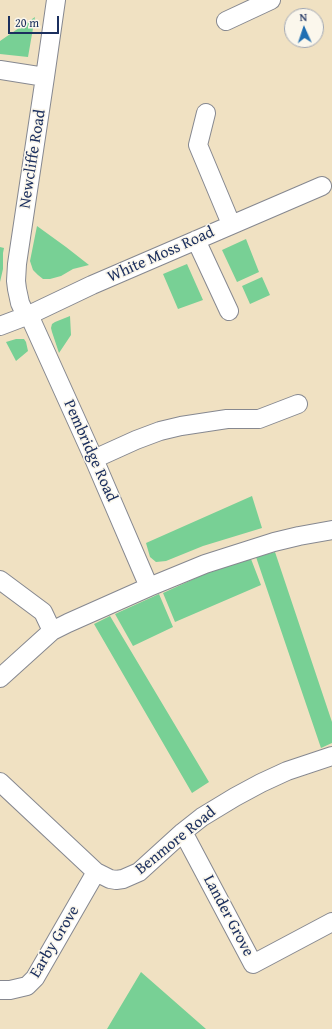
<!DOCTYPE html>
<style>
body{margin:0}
#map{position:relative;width:332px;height:1029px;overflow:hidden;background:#f0e1c2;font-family:"Gentium Book Plus",serif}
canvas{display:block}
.north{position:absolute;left:284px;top:8px;width:40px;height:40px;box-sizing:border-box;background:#fbf7ec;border:1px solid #a1a7b3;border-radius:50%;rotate:357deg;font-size:11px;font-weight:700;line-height:16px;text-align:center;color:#1b2f5e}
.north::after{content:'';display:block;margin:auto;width:14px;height:18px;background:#1f6fb2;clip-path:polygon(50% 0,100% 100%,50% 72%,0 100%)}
.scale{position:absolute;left:8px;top:16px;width:51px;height:18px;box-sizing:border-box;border:2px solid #1b2f5e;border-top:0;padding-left:5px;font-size:12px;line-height:14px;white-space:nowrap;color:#1b2f5e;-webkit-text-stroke:3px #fbf7ec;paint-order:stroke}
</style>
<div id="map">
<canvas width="332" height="1029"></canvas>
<div class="north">N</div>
<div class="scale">20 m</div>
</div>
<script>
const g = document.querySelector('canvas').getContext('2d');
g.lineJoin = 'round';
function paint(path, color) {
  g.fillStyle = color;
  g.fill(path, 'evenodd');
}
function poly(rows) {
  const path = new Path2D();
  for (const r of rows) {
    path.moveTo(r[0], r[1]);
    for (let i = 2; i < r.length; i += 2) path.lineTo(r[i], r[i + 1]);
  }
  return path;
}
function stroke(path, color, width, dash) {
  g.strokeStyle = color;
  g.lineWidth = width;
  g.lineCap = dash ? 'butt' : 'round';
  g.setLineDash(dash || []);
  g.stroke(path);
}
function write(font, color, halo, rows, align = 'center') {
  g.font = font + ' "Gentium Book Plus",serif';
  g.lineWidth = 3;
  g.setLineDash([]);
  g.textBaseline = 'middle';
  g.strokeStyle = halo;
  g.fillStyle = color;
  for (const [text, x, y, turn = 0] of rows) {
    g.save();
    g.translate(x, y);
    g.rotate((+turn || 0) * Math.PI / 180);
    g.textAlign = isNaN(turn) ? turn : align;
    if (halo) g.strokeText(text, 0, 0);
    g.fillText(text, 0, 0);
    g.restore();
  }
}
paint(poly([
 [35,17,28,57,0,54,0,41],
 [37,226,66,247,89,265,73,269,61,276,50,279,43,279,38,275,33,270,30,261],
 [246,239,259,272,237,282,222,250],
 [0,247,4,248,3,253,3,269,0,282],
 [187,264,203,300,178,309,163,274],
 [262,277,270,295,250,304,242,286],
 [70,316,71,335,59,353,52,332,51,328,52,324,55,322],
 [16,339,24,339,26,342,28,351,16,361,6,342],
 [252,496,262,528,203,546,166,561,156,562,150,557,146,543],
 [275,552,332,722,332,743,321,748,256,557],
 [251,559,261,585,175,622,163,593,207,573],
 [159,594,173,627,133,646,115,614],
 [110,616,209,782,192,793,94,624],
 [141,972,206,1029,107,1029]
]), '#78d095');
const street = poly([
 [226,21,271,0],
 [0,70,45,77],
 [206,113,198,145,231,224],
 [196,240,229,311],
 [29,315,94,459,149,587],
 [26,316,20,303,17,289,16,281,17,264,45,77,56,0],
 [0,326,29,315,92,285,322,186],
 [94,459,136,440,160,431,181,426,227,419,259,419,298,404],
 [0,580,43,612,52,631],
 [0,678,52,631,68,623,149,587,205,564,274,542,299,536,332,530],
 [0,782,96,872,110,879,116,880,123,879,139,872,183,832,202,817,235,797,261,783,287,771,332,756],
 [183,832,253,964,332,922],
 [0,990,10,990,27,986,35,978,96,872]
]);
stroke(street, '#868890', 20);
stroke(street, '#fff', 18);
write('16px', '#1b2f5e', '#fbf7ec', [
 ["Newcliffe Road",33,159,-81],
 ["White Moss Road",161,255,-24],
 ["Pembridge Road",90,451,66],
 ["Benmore Road",176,841,-39],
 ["Lander Grove",228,916,62],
 ["Earby Grove",55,942,-59]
]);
</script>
